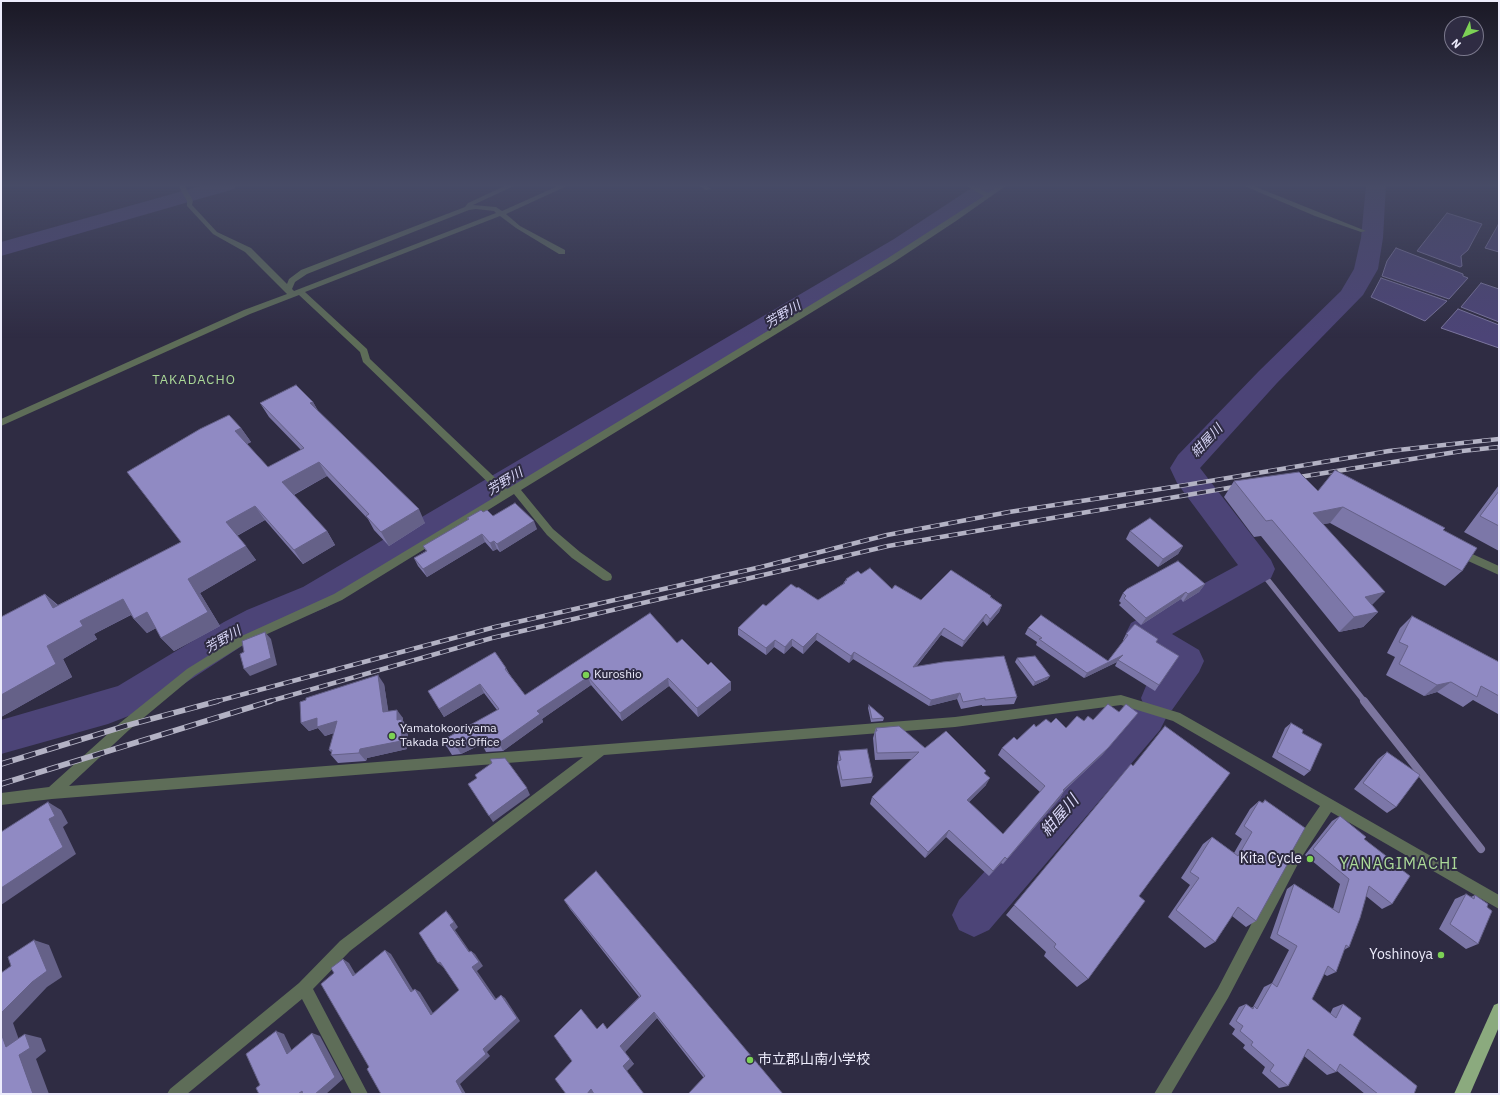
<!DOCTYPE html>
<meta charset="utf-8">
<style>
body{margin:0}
#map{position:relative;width:1500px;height:1095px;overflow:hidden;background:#2f2c43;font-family:"IBM Plex Sans",sans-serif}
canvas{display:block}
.frame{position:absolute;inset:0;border:2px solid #edecfc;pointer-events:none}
.north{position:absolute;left:1444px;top:16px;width:40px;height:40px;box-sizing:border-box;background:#2f2c43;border:1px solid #7b798d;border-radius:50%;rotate:226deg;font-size:11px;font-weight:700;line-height:16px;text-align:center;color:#edecfc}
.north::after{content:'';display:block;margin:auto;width:14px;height:18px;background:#7cd155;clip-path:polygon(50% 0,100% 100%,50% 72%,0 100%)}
</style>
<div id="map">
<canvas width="1500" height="1095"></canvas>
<div class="frame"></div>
<div class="north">N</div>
</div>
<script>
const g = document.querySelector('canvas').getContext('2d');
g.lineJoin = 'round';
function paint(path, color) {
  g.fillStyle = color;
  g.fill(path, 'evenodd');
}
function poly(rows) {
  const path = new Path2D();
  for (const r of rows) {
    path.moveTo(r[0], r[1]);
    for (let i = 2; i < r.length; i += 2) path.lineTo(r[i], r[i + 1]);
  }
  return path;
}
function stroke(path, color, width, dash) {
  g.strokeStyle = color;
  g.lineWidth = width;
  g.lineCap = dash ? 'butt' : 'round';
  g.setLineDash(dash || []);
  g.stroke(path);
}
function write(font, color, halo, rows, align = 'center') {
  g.font = font + ' "IBM Plex Sans","Noto Sans JP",sans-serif';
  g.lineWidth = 4;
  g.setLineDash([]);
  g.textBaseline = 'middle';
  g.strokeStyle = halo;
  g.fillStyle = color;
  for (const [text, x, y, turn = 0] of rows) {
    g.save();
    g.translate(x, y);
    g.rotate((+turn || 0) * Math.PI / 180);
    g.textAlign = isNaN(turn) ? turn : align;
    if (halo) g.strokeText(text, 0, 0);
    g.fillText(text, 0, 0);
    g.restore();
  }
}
const water = poly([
 [1447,213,1482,224,1468,250,1461,256,1462,266,1460,267,1417,251,1447,213],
 [1498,225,1499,226,1499,252,1485,248,1498,225],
 [1396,248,1463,274,1463,276,1468,278,1449,299,1382,276,1387,261,1396,248],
 [1381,278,1447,301,1425,321,1371,297,1381,278],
 [1481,283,1499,289,1499,322,1461,307,1481,283],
 [1458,309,1499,325,1499,348,1441,328,1458,309]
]);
paint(water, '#4c4477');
stroke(water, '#7c769f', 1);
stroke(poly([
 [1259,569,1365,702]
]), '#7c769f', 5.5);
stroke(poly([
 [1364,701,1481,849]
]), '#7c769f', 8);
paint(poly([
 [204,185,237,185,234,189,1,256,1,242,204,185],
 [976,185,1000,185,997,189,910,249,327,607,271,630,248,642,144,710,108,724,1,754,1,720,118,686,224,622,247,610,303,587,894,239,976,185],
 [1366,185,1386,185,1383,238,1378,269,1363,295,1277,383,1200,468,1271,560,1275,569,1271,578,1172,634,1199,650,1204,661,1199,672,1172,710,1163,713,1166,718,1160,730,989,930,974,937,959,930,952,915,959,900,1134,706,1143,703,1141,698,1146,686,1163,665,1131,643,1126,633,1131,623,1238,565,1177,483,1170,468,1178,455,1259,371,1341,291,1354,269,1361,238,1366,185]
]), '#4c4477');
paint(poly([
 [178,185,184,185,193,201,192,205,217,232,251,248,287,284,289,279,301,270,465,207,468,203,507,185,516,185,473,205,496,207,502,211,560,185,569,185,506,214,520,226,565,250,565,254,559,254,516,228,500,216,305,292,367,349,370,359,507,489,888,258,984,196,965,185,973,185,988,193,1000,185,1007,185,956,221,894,262,521,490,553,529,580,552,611,574,612,577,611,580,607,581,603,580,572,558,547,535,514,494,342,600,243,645,195,675,129,730,69,786,955,717,1121,695,1180,713,1333,800,1499,895,1499,909,1331,812,1301,858,1228,998,1171,1094,1154,1094,1218,988,1291,848,1320,806,1173,721,1121,705,955,727,604,755,350,951,313,989,368,1094,352,1094,302,999,187,1094,167,1094,170,1089,299,983,340,941,583,757,52,799,1,805,1,793,49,787,121,722,187,669,235,639,334,594,500,494,363,362,360,352,299,295,250,314,1,426,1,419,244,310,287,294,245,252,213,234,187,206,187,201,178,185],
 [476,209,494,211,496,213,294,291,292,289,295,282,307,274,469,210,476,209],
 [698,185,706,185,711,189,706,190,698,185],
 [1242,185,1251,185,1366,231,1361,232,1315,216,1242,185],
 [1459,548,1499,566,1499,575,1455,555,1454,552,1455,549,1459,548]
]), '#5e6d58');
paint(poly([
 [1499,1003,1499,1027,1470,1094,1454,1094,1494,1005,1499,1003]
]), '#8baa7e');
const railFar1 = poly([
 [1293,478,1462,451,1499,447],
 [214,702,495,627,761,567,887,535,1009,512,1186,485,1389,451,1499,439],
 [267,702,492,638,888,546,1240,486]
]);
const rail = poly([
 [1,764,125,726,218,701],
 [1,784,271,701]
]);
stroke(railFar1, '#b3b2c4', 4.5);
stroke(rail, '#b3b2c4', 5.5);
stroke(railFar1, '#2f2c43', 3, [9]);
stroke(rail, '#2f2c43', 4, [12]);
paint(poly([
 [313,402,318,411,425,523,389,546,374,530,368,519,327,476,294,495,327,531,335,545,303,564,265,520,237,536,256,560,200,593,220,626,174,651,161,638,156,628,147,633,134,619,131,615,94,634,97,639,63,659,72,677,1,717,1,617,45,594,58,605,181,542,241,428,251,442,247,444,268,467,301,450,269,417,260,403],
 [1234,481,1318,491,1443,530,1462,571,1445,586,1330,523,1323,524,1372,605,1378,612,1363,627,1339,632,1261,536,1254,537,1224,497],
 [1499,485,1499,551,1464,532],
 [483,512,493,516,537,529,500,552,497,549,493,551,485,542,427,577,418,566,414,558,426,551,423,546,468,520,467,518],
 [1130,531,1183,546,1178,554,1158,567,1126,539],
 [861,574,892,589,921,600,991,596,991,597,1002,605,999,612,987,626,983,621,962,647,941,635,917,666,1017,697,1014,704,982,706,982,705,961,709,957,699,929,706,853,659,849,663,816,640,803,654,792,646,784,654,774,647,766,655,738,635,738,628,766,606,797,588,818,600,843,584,844,582,845,581,846,579],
 [1205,584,1199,592,1183,602,1181,599,1141,625,1119,605,1121,603,1119,601,1123,593],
 [1412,616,1499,662,1499,714,1498,714,1473,700,1463,707,1437,692,1424,696,1386,675,1395,657,1387,653,1400,628],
 [1028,628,1108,661,1124,641,1123,640,1126,634,1156,642,1159,685,1155,691,1115,666,1117,662,1084,678,1036,645,1037,642,1025,634],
 [677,643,731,690,698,717,669,686,622,721,591,685,542,719,543,722,503,751,486,752,482,744,461,754,452,755,447,747,497,710,484,693,444,717,428,691,506,668,510,675,525,695],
 [1017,658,1048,679,1033,686,1015,662],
 [384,684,388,711,403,718,403,721,408,728,407,749,367,758,366,761,338,763,331,755,331,752,329,750,334,733,325,736,318,728,309,731,301,723],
 [869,705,884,718,883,721,871,722,868,708],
 [1119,712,1138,713,1102,755,1064,791,1060,798,1003,864,1001,863,989,876,946,837,925,858,870,804,872,797,912,759,875,760,873,738,875,731,876,728,925,748,986,771,985,773,986,785,969,802,1003,834,1040,792,998,755,1002,748,1017,740,1036,727,1051,723,1066,728,1084,721,1093,720],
 [1291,723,1302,733,1310,771,1304,776,1272,757,1285,728],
 [839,751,873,777,871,783,841,787,837,767,838,761,838,758],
 [1387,752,1396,807,1387,813,1354,789,1378,759],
 [1131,764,1139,896,1088,979,1077,987,1044,956,1046,952,1006,915],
 [1265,800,1287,860,1256,921,1246,927,1232,916,1215,942,1205,948,1168,917,1190,885,1181,878,1203,844,1212,837,1234,853,1242,839,1235,834,1250,809,1259,801,1262,803],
 [1340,816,1364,839,1393,863,1392,904,1382,909,1366,896,1349,947,1344,950,1336,972,1327,976,1324,974,1312,999,1330,1014,1333,1008,1343,1004,1353,1035,1414,1094,1365,1094,1337,1071,1336,1072,1327,1075,1304,1056,1288,1086,1279,1088,1262,1073,1265,1067,1243,1048,1245,1045,1232,1034,1235,1029,1229,1024,1239,1007,1246,1004,1251,1008,1253,1007,1264,987,1272,983,1289,950,1270,938,1287,889,1294,884,1333,909,1340,884,1305,855,1332,821],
 [1466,894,1471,897,1475,895,1487,907,1478,944,1466,949,1439,929,1455,899],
 [564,900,783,1094,703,1077,657,1018,625,1052,634,1064,572,1061,597,1029,607,1029,639,997,570,909]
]), '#7c77a8');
paint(poly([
 [313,402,321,416,310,403],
 [241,428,251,442,244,445,235,431],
 [319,462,327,476,291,496,282,482],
 [255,506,265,520,236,536,226,522],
 [1343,507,1330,523,1300,529,1313,513],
 [419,509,425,523,389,546,381,532],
 [534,521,537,529,500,552,497,544],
 [327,531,335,545,303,564,294,550],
 [482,534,485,542,427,577,423,569],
 [494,541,497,549,493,551,490,543],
 [246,546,256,560,200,593,220,626,174,651,161,638,188,579],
 [1183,546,1178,554,1158,567,1163,559],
 [1205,584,1199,592,1183,602,1188,594],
 [1186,592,1181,599,1141,625,1146,618],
 [1385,592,1370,607,1365,597],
 [45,594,60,608,53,608],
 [123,599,136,612,94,634,97,639,63,659,72,677,1,717,1,695,47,646,80,621],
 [1002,605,999,612,987,626,990,619],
 [147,612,160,626,147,633,134,619],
 [1378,612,1363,627,1339,632,1354,617],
 [986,614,983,621,962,647,964,641],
 [944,628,941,635,911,673,913,667],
 [265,632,271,639,277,665,250,676,244,669],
 [817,633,816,640,803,654,803,647],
 [792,639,792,646,784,654,785,647],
 [775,640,774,647,766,655,766,648],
 [854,652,853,659,849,663,851,656],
 [1123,655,1117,662,1084,678,1087,673],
 [378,675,384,684,390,721,383,712],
 [1050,676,1048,679,1033,686,1035,682],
 [588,677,591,685,542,719,543,722,503,751,499,743,537,711],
 [668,678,669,686,622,721,620,713],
 [731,682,731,690,698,717,697,708],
 [1451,682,1437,692,1424,696,1437,685],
 [480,684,484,693,444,717,439,709],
 [960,693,957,699,929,706,931,700],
 [397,710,403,718,403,721,408,728,407,749,367,758,366,761,359,753,360,749,397,720],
 [1138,713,1102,755,1058,796,1063,790],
 [317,718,337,721,344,729,325,736,318,728,309,731,301,723],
 [477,736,482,744,461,754,456,746],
 [990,778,986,785,964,807,967,800],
 [527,788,530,795,493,822,489,816],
 [1064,791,1060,798,1003,864,1007,859],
 [48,802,61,810,68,823,63,827,76,854,1,905,1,888,49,819],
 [949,830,946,837,925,858,928,852],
 [1005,857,1001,863,989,876,993,871],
 [446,911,450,915,458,927,455,930,473,956,469,952,450,925],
 [34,940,49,945,62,977,47,987,13,1023,23,1051,6,1047,1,1033,1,1013,32,982],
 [385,950,391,954,416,995,411,992],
 [471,951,475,954,483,966,477,971,499,1003,495,1000,472,967],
 [343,959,349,963,359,980,353,976],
 [440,962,445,965,443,967,438,963],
 [415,989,420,992,436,1018,431,1015],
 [501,995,505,998,520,1021,487,1052,490,1056,460,1084,466,1094,463,1094,456,1081,483,1049],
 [654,1012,657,1018,625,1052,620,1046],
 [276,1031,284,1034,295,1057,287,1054],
 [312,1033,320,1036,343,1079,326,1094,315,1094],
 [25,1034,41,1038,46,1051,36,1059,49,1094,33,1094,19,1055],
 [630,1059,634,1064,627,1071,623,1066],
 [591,1089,596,1094,587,1094],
 [302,1091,309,1094,298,1094]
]), '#656188');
const building = poly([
 [296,385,313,402,310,403,419,509,381,532,366,516,369,514,319,462,282,482,327,531,294,550,255,506,226,522,246,546,188,579,208,612,161,638,147,612,134,619,123,599,80,621,83,626,47,646,56,664,1,695,1,617,45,594,53,608,181,542,127,472,200,429,229,415,241,428,235,431,268,467,304,448,260,403,296,385],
 [1335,470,1445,528,1443,530,1477,548,1462,571,1343,507,1313,513,1385,592,1365,597,1378,612,1354,617,1272,520,1266,521,1234,481,1299,472,1318,491,1335,470],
 [1499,491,1499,526,1480,516,1499,491],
 [515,503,534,521,497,544,494,541,490,543,482,534,423,569,414,558,427,551,423,546,469,519,467,518,481,510,483,512,487,510,493,516,515,503],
 [1150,518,1183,546,1163,559,1130,531,1150,518],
 [1178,561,1205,584,1188,594,1186,592,1146,618,1124,598,1126,596,1123,593,1127,589,1178,561],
 [870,568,892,589,895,585,921,600,951,570,991,596,990,597,1002,605,990,619,986,614,964,641,944,628,913,667,943,662,1004,656,1017,697,985,700,985,698,963,702,960,693,931,700,854,652,851,656,817,633,803,647,792,639,785,647,775,640,766,648,738,628,763,604,766,606,791,584,797,588,798,587,818,600,845,583,844,582,847,580,846,579,858,571,861,574,870,568],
 [650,613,677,643,682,639,708,665,711,662,731,682,697,708,668,678,620,713,588,677,537,711,540,714,499,743,482,744,477,736,456,746,447,747,443,740,499,709,480,684,439,709,428,691,495,652,506,668,505,669,525,695,650,613],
 [1041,615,1108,661,1128,635,1126,634,1135,624,1158,639,1156,642,1179,656,1159,685,1118,660,1123,655,1087,673,1039,639,1042,638,1028,628,1041,615],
 [1412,616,1499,662,1499,696,1481,686,1477,697,1451,682,1437,685,1399,664,1408,646,1399,642,1412,616],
 [265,632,271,658,244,669,240,654,244,652,242,641,265,632],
 [1035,656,1050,676,1035,682,1017,658,1035,656],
 [378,675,383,712,397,710,397,720,402,719,401,741,360,749,359,753,331,755,332,750,329,750,337,721,317,727,317,718,301,723,300,702,306,700,306,698,378,675],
 [1108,704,1119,712,1126,704,1138,713,1108,748,1063,790,1064,791,1007,859,1005,857,993,871,949,830,928,852,872,797,919,752,877,753,875,731,877,731,876,728,899,726,925,748,946,731,986,771,984,773,990,778,967,800,1003,834,1045,786,1002,748,1014,737,1017,740,1034,724,1036,727,1046,719,1051,723,1056,718,1066,728,1077,716,1084,721,1088,716,1093,720,1108,704],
 [869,705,884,718,872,719,869,705],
 [1291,723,1303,730,1302,733,1322,744,1310,771,1277,752,1291,723],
 [1165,726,1230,773,1139,896,1145,901,1088,979,1054,947,1056,944,1014,905,1131,764,1133,766,1165,726],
 [867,749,873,777,842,780,838,761,841,760,839,751,867,749],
 [1387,752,1420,775,1396,807,1363,783,1387,752],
 [505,758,527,788,489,816,468,784,477,778,475,775,492,763,490,759,505,758],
 [1265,800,1305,828,1287,860,1287,865,1256,921,1238,907,1215,942,1176,910,1199,878,1190,872,1212,837,1238,856,1252,832,1244,826,1259,801,1263,803,1265,800],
 [48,802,55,816,49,819,63,847,1,888,1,832,48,802],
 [1340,816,1366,837,1364,839,1394,862,1393,863,1410,876,1392,904,1369,886,1360,918,1349,947,1346,945,1336,972,1328,966,1312,999,1336,1018,1343,1004,1361,1018,1353,1035,1417,1086,1414,1094,1378,1094,1340,1064,1336,1072,1308,1049,1288,1086,1270,1071,1274,1065,1251,1045,1253,1042,1240,1031,1243,1026,1236,1021,1246,1004,1253,1009,1254,1006,1257,1009,1272,983,1277,987,1297,946,1277,934,1294,884,1339,913,1349,879,1313,849,1340,816],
 [596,871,783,1094,719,1094,719,1093,718,1094,688,1094,705,1076,654,1012,620,1046,630,1059,623,1066,644,1094,594,1094,591,1089,587,1094,566,1094,555,1079,572,1061,554,1036,581,1009,597,1029,603,1023,607,1029,641,996,564,900,596,871],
 [1466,894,1474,899,1475,895,1488,904,1487,907,1492,911,1478,944,1450,924,1466,894],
 [446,911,454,922,450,925,469,952,471,951,479,962,472,967,495,1000,501,995,517,1018,483,1049,486,1054,456,1081,463,1094,381,1094,367,1069,369,1067,321,984,334,973,331,968,343,959,353,976,385,950,411,992,415,989,431,1015,459,990,440,962,438,963,419,933,446,911],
 [34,940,47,971,32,982,1,1013,1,973,11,966,8,957,34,940],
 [276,1031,287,1054,312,1033,335,1077,315,1094,303,1094,302,1091,298,1094,259,1094,256,1088,260,1085,246,1054,276,1031],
 [1,1033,6,1047,25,1034,30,1048,19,1055,33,1094,1,1094,1,1033]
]);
paint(building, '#908ac3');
stroke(building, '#656188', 1);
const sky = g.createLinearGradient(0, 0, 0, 338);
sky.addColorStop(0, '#1a1825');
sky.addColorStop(0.55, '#474b66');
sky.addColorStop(1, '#474b6600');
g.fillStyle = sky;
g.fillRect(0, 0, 1500, 338);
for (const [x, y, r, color] of [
 [586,675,4,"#7cd155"],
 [392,736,4,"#7cd155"],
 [1310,859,4,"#7cd155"],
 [1441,955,4,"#7cd155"],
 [750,1060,4,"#7cd155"]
]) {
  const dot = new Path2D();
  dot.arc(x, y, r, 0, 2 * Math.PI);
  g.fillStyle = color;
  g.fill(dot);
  stroke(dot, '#2f2c43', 1.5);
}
write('12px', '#edecfc', '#2f2c43', [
 ["Kuroshio",594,675],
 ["Yamatokooriyama",400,729],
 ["Takada Post Office",400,743]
], 'left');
write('italic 13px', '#d9d7f8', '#2f2c43', [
 ["芳野川",783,315,-31],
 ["紺屋川",1207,441,-47],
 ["芳野川",505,482,-31],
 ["芳野川",223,640,-30]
]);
g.letterSpacing = '1px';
write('13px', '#abd998', '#2f2c43', [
 ["TAKADACHO",194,380]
]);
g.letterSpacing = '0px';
write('14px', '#edecfc', '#2f2c43', [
 ["Kita Cycle",1302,859],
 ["Yoshinoya",1433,955],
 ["市立郡山南小学校",758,1060,"left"]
], 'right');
write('italic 16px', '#d9d7f8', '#2f2c43', [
 ["紺屋川",1060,816,-49]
]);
g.letterSpacing = '1px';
write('16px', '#abd998', '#2f2c43', [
 ["YANAGIMACHI",1399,864]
]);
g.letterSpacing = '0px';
</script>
